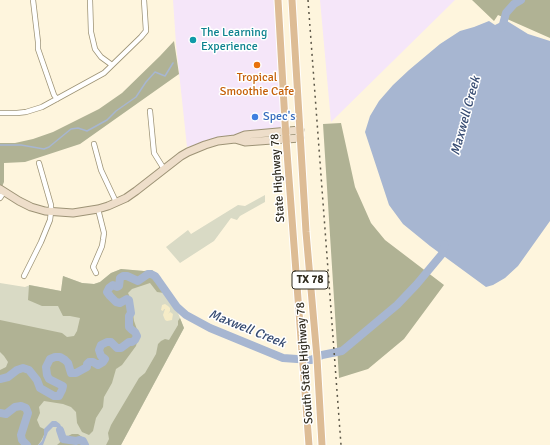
<!DOCTYPE html>
<style>
body{margin:0}
canvas{display:block;background:#fef5dd}
</style>
<canvas width="550" height="445"></canvas>
<script>
const g = document.querySelector('canvas').getContext('2d');
g.lineJoin = 'round';
function paint(path, color) {
  g.fillStyle = color;
  g.fill(path, 'evenodd');
}
function poly(rows) {
  const path = new Path2D();
  for (const r of rows) {
    path.moveTo(r[0], r[1]);
    for (let i = 2; i < r.length; i += 2) path.lineTo(r[i], r[i + 1]);
  }
  return path;
}
function stroke(path, color, width, dash) {
  g.strokeStyle = color;
  g.lineWidth = width;
  g.lineCap = dash ? 'butt' : 'round';
  g.setLineDash(dash || []);
  g.stroke(path);
}
function write(font, color, halo, rows, align = 'center') {
  g.font = font + ' Signika,sans-serif';
  g.lineWidth = 3;
  g.setLineDash([]);
  g.textBaseline = 'middle';
  g.strokeStyle = halo;
  g.fillStyle = color;
  for (const [text, x, y, turn = 0] of rows) {
    g.save();
    g.translate(x, y);
    g.rotate((+turn || 0) * Math.PI / 180);
    g.textAlign = isNaN(turn) ? turn : align;
    if (halo) g.strokeText(text, 0, 0);
    g.fillText(text, 0, 0);
    g.restore();
  }
}
paint(poly([
 [173,0,274,0,282,136,233,135,187,147,176,44],
 [320,0,455,0,331,122]
]), '#f5e6f9');
paint(poly([
 [265,195,265,202,240,216,237,220,231,218,214,241,180,263,166,247,188,230,191,234,238,205,245,206],
 [121,269,144,271,152,270,168,288,184,328,121,445,0,445,0,283,25,287,30,285,61,291,63,276,82,283,94,284,100,282,111,273]
]), '#d9dac5');
paint(poly([
 [472,0,550,0,550,38,498,15,494,21],
 [174,41,179,74,80,144,25,162,4,163,4,182,1,189,0,189,0,143,15,143,33,139,53,132,99,109,122,93,160,56],
 [341,123,355,187,371,223,385,240,444,285,404,339,368,369,339,378,323,124],
 [121,269,144,271,152,270,168,288,164,293,157,292,150,283,132,289,128,293,131,299,134,321,139,335,136,346,122,365,116,369,112,383,104,397,103,407,96,418,93,431,89,435,82,432,77,423,76,412,71,407,63,404,44,401,39,407,40,413,37,420,40,427,44,429,44,435,41,441,38,445,0,445,0,370,6,367,8,362,4,356,0,352,0,320,62,333,67,337,74,336,77,331,80,318,70,316,63,316,58,306,42,306,28,300,29,285,61,291,63,276,82,283,94,284,100,282,111,273],
 [180,318,184,328,121,445,106,445,109,439,108,433,111,425,139,378,145,373,156,354,158,344,161,341,165,339,169,340,178,325,178,321],
 [72,434,78,434,85,439,88,445,57,445,66,437]
]), '#b0b294');
paint(poly([
 [165,304,168,306,170,308,170,311,168,314,170,312,173,314,172,320,167,321,165,320,163,315,165,309,164,309,163,311,161,310,162,305]
]), '#f6ecc7');
paint(poly([
 [504,17,507,21,528,34,550,41,550,221,518,266,505,278,493,285,486,287,430,246,403,224,389,205,365,132,370,116,379,101,393,85,409,70,440,44,460,31,474,27,489,21,495,25,501,22],
 [52,421,56,421,60,424,66,437,60,442,59,431,57,427,53,427,48,432,43,445,38,445,42,441,44,435,44,429]
]), '#a7b6d1');
stroke(poly([
 [0,145,21,145,44,149,49,147,71,129,78,128,87,131,107,120,116,111,136,97,146,82,155,72,165,76,173,63]
]), '#a7b6d1', 1.5);
stroke(poly([
 [502,28,506,13,514,4,521,0],
 [0,379,8,377,17,370,23,368,29,370,37,380,40,388,54,396,59,396,62,390,63,386,49,379,47,375,46,367,50,359,55,357,60,357,65,360,68,363,71,373,76,373,87,367,87,364,89,362,93,362,98,365,103,362,105,359,101,356,99,350,101,345,107,342,111,342,117,348,121,348,129,342,132,342,135,340,137,336,135,332,132,330,129,327,129,316,131,313,129,300,127,299,120,303,116,302,110,296,107,292,109,288,113,285,117,287,119,286,120,278,123,276,127,276,138,281,148,274,151,274,155,276,158,280,177,307,186,315,210,328,283,358,311,360,322,355,342,351,397,305,417,284,442,254,445,244],
 [0,413,6,414,15,407,21,406,26,408,28,413,21,435,22,440,27,445],
 [60,430,63,439,76,441,79,440,83,441,85,445]
]), '#a7b6d1', 8);
const street = poly([
 [33,0,38,42,38,49,54,95,57,99],
 [90,0,91,32,95,49,101,57,112,65],
 [150,111,154,153,164,169],
 [0,113,17,113,26,112,42,107,104,73,141,37,146,31,144,0],
 [94,144,101,170,116,202],
 [0,198,4,192],
 [96,273,93,267,102,246,103,240,104,233,98,209],
 [24,276,41,242,50,220,51,212,51,205,39,163]
]);
const secondary = poly([
 [235,139,245,135,300,130],
 [0,189,19,201,31,207,45,211,73,213,98,209,108,206,126,198,136,191,181,156,188,152,205,145,218,141,235,139,245,142,300,138]
]);
const primary = poly([
 [278,0,286,139,309,445],
 [292,0,306,232,317,358,322,445]
]);
stroke(street, '#9d9376', 6);
stroke(secondary, '#9d9376', 9);
stroke(primary, '#fff', 9);
stroke(street, '#fff', 4.5);
stroke(secondary, '#eedeca', 7);
stroke(primary, '#ddbc95', 7);
stroke(poly([
 [308,0,341,445]
]), '#5c5748', 1.5, [2, 4]);
for (const [x, y, r, color] of [
 [193,40,4,"#0f9aa8"],
 [257,65,4,"#e8710a"],
 [255,117,4,"#3f7fe0"]
]) {
  const dot = new Path2D();
  dot.arc(x, y, r, 0, 2 * Math.PI);
  g.fillStyle = color;
  g.fill(dot);
  stroke(dot, '#fff', 1.5);
}
for (const [x, y, w] of [
 [310,280,36]
]) {
  const box = new Path2D();
  box.roundRect(x - w / 2, y - 9, w, 18, 3);
  g.fillStyle = '#fff';
  g.fill(box);
  stroke(box, '#302c20', 1);
}
write('bold 11px', '#302c20', null, [
 ["TX 78",310,280]
]);
write('12px', '#0d838f', '#fff', [
 ["The Learning",201,33],
 ["Experience",201,47]
], 'left');
write('12px', '#c56008', '#fff', [
 ["Tropical",257,78],
 ["Smoothie Cafe",257,92]
]);
write('12px', '#366cbe', '#fff', [
 ["Spec's",263,117]
], 'left');
write('12px', '#302c20', '#fff', [
 ["State Highway 78",278,178,-94],
 ["South State Highway 78",305,363,-94]
]);
write('italic 13px', '#344970', '#fff', [
 ["Maxwell Creek",466,116,-75],
 ["Maxwell Creek",247,329,22]
]);
</script>
